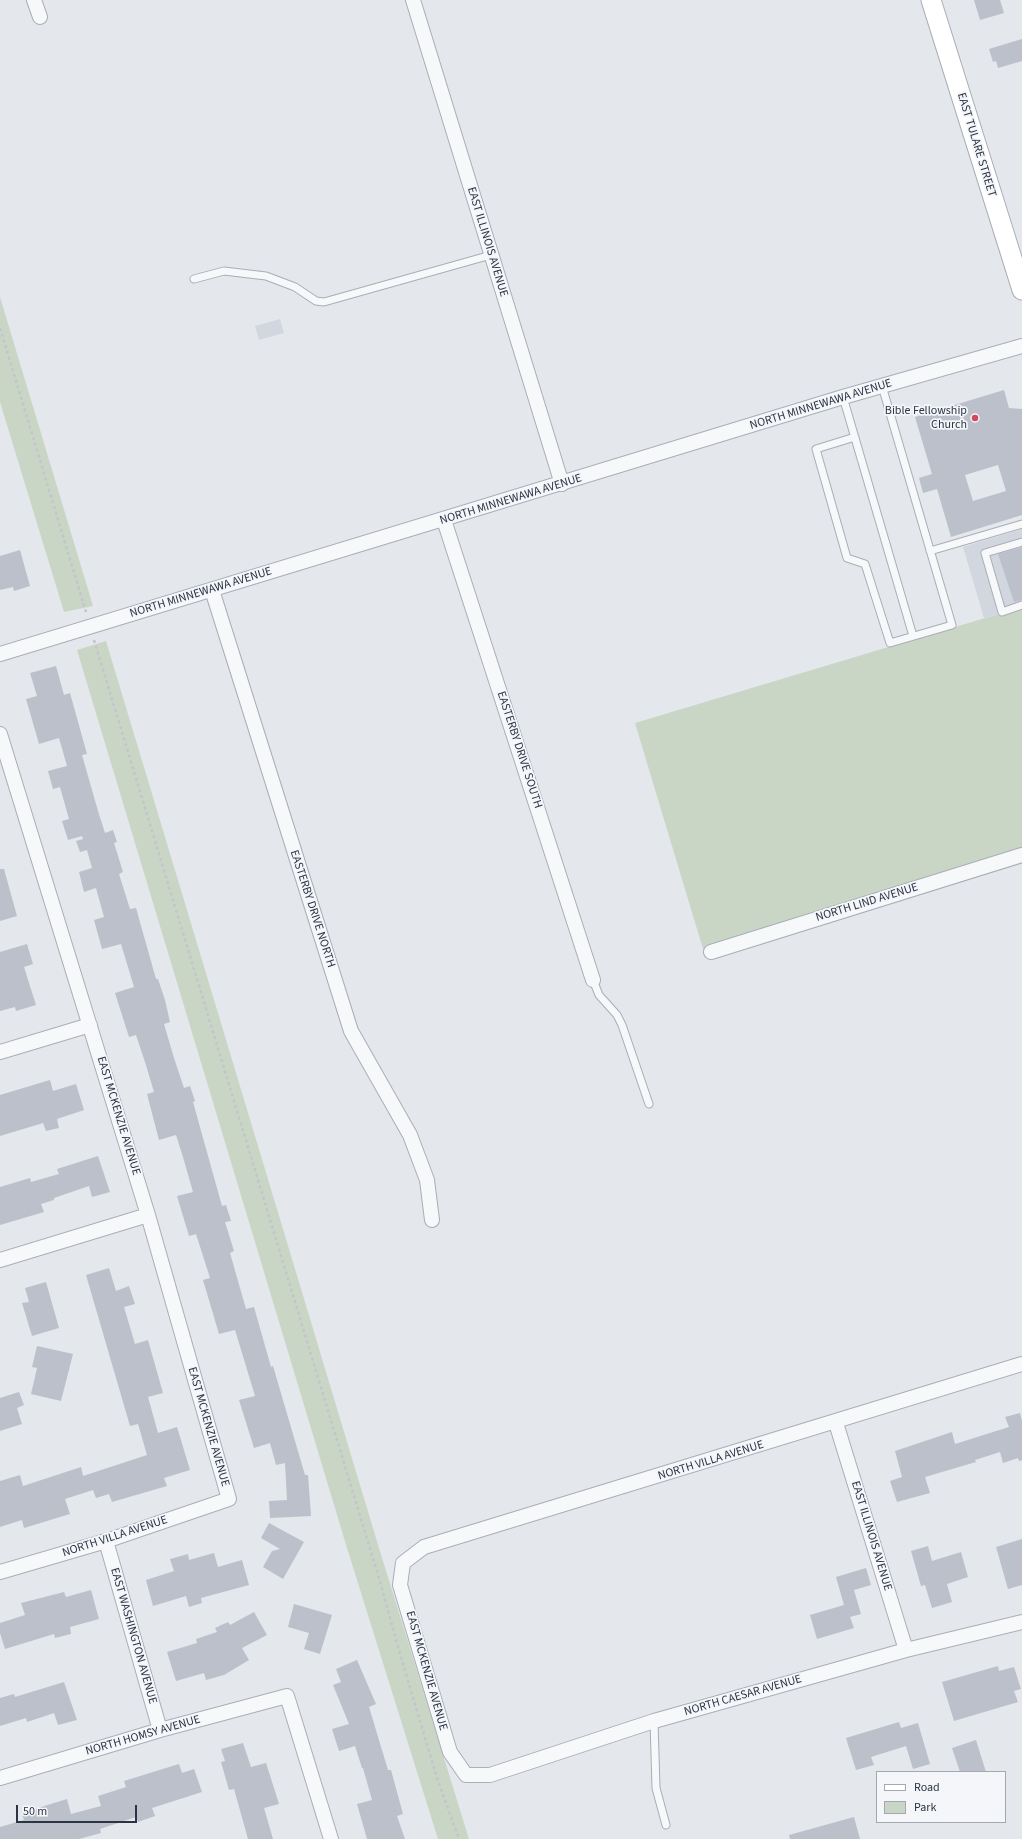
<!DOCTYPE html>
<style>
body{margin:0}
#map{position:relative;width:1022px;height:1839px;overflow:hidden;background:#e4e7ec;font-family:"Source Sans 3",sans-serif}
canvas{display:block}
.legend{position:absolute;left:876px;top:1771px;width:130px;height:52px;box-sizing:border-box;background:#f4f6f9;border:1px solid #a4a8b1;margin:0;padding:5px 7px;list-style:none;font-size:12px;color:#2b3445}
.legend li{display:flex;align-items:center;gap:8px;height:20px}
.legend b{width:20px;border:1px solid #a4a8b1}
.scale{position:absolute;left:16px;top:1805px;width:121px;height:18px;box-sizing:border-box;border:2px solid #2b3445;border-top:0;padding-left:5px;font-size:12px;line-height:14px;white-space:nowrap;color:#2b3445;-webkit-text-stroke:3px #f4f6f9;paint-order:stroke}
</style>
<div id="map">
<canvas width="1022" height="1839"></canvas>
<ul class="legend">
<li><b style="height:5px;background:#fff"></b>Road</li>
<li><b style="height:11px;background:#c9d6c5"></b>Park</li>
</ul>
<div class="scale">50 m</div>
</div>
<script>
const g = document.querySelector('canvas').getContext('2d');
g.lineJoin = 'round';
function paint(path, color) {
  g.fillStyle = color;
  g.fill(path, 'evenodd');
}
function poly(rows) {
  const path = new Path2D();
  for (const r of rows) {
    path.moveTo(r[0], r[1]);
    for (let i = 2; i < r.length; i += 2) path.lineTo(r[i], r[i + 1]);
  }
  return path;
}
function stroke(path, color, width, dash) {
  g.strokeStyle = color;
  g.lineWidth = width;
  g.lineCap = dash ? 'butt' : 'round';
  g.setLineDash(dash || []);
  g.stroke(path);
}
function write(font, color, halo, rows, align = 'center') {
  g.font = font + ' "Source Sans 3",sans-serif';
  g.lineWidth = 3.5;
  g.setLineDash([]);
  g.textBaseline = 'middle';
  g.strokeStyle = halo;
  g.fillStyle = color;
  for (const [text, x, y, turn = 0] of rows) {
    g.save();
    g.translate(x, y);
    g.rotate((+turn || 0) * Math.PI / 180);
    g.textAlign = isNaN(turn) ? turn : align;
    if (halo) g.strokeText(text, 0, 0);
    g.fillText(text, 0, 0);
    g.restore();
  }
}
paint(poly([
 [280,319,284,333,259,340,255,326],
 [1022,529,1022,607,984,618,963,547]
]), '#d2d6de');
paint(poly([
 [0,297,93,606,64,612,0,402],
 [1022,607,1022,854,703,949,635,723],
 [106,641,379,1548,469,1839,438,1839,347,1548,77,650]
]), '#c9d6c5');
paint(poly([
 [974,0,1000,0,1004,13,980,20],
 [1022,39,1022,61,998,68,996,61,993,62,989,49],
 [1004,390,1009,408,1022,409,1022,515,951,537,937,489,923,493,919,478,932,474,915,417],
 [998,465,1006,491,973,501,965,475],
 [1022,547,1022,600,1014,602,998,554],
 [20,550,30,586,14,591,13,587,0,590,0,556],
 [56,666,64,695,70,693,87,754,82,755,98,811,105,833,113,830,117,842,114,843,123,872,119,874,130,909,136,908,156,979,158,979,165,1000,170,1022,164,1024,174,1058,184,1088,190,1086,195,1101,193,1102,222,1206,226,1205,231,1221,225,1222,234,1251,230,1253,246,1309,254,1307,271,1367,273,1366,305,1475,308,1475,311,1516,270,1518,269,1501,287,1500,285,1463,276,1465,270,1443,254,1448,239,1400,255,1396,242,1353,235,1330,219,1334,203,1280,210,1278,196,1234,189,1236,177,1196,193,1192,183,1157,176,1135,159,1140,147,1094,154,1092,145,1062,136,1035,129,1037,115,993,134,987,121,944,102,949,94,920,104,917,96,888,84,892,79,872,92,868,87,850,80,852,76,841,83,839,82,836,68,840,62,821,69,819,60,787,53,789,48,771,67,766,59,738,39,744,26,699,37,696,30,673],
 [0,869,4,869,17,916,0,921],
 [27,944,33,964,24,967,36,1005,16,1011,15,1007,0,1011,0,952],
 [50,1080,53,1091,76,1084,84,1110,57,1119,59,1128,46,1131,43,1123,0,1136,0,1095],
 [98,1156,110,1192,92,1197,89,1186,54,1198,54,1200,41,1204,44,1212,0,1225,0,1187,30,1178,31,1182,59,1174,57,1169],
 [109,1268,116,1291,129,1286,135,1304,124,1307,135,1344,148,1340,163,1393,148,1397,158,1433,177,1427,190,1470,164,1478,167,1486,112,1502,109,1494,96,1498,93,1490,65,1499,70,1514,24,1528,22,1520,0,1527,0,1481,20,1475,23,1486,81,1467,83,1476,147,1455,138,1424,130,1426,86,1275],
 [46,1282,59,1328,32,1336,22,1303,29,1302,25,1288],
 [37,1346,73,1354,61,1401,31,1394,37,1368,32,1367],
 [19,1392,24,1405,17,1408,22,1424,0,1431,0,1398],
 [1020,1413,1022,1421,1022,1460,1019,1461,1018,1458,1003,1463,1000,1452,975,1460,976,1462,925,1477,930,1493,897,1502,890,1481,902,1477,895,1451,952,1432,955,1444,1009,1427,1005,1417],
 [269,1523,304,1542,283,1579,263,1567,272,1551,280,1549,261,1538],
 [1022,1539,1022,1585,1008,1589,996,1547],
 [928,1546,932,1561,961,1552,968,1577,947,1584,952,1602,932,1608,925,1585,921,1586,911,1551],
 [214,1553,218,1567,242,1560,249,1585,201,1598,202,1603,189,1607,186,1596,153,1606,146,1580,174,1571,170,1559,188,1554,189,1560],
 [866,1568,871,1585,854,1590,861,1614,850,1617,854,1628,817,1639,810,1615,844,1605,836,1577],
 [91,1590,99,1619,70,1627,71,1634,55,1638,54,1634,5,1649,0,1633,0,1623,25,1615,21,1603,64,1592,66,1597],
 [294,1604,332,1615,320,1654,304,1649,309,1633,288,1627],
 [254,1612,267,1635,242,1648,249,1660,224,1675,206,1680,204,1673,176,1681,167,1652,197,1643,196,1639,217,1632,215,1628,228,1622,230,1625],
 [357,1660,376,1704,369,1707,388,1770,391,1770,403,1814,397,1816,405,1839,367,1839,357,1804,372,1800,363,1768,362,1768,355,1746,339,1751,332,1729,349,1724,333,1685,341,1682,336,1669],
 [998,1666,999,1671,1014,1667,1021,1689,1014,1691,1018,1702,954,1721,942,1682],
 [64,1682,77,1720,58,1725,54,1713,27,1722,26,1718,0,1726,0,1698,14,1694,15,1697],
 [899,1722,901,1728,918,1723,930,1764,913,1769,906,1746,871,1757,874,1765,856,1770,846,1738],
 [976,1740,986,1772,960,1772,952,1748],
 [243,1743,251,1767,266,1763,274,1788,279,1804,264,1808,273,1839,248,1839,234,1789,229,1790,221,1762,225,1761,221,1749],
 [179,1764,182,1773,194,1769,202,1792,152,1808,155,1816,138,1822,136,1817,100,1829,101,1833,79,1839,0,1839,0,1827,24,1820,22,1813,67,1799,71,1814,101,1806,98,1796,126,1787,124,1781],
 [854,1817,860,1839,790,1839,789,1835]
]), '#bbc0ca');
const lane = poly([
 [194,279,224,271,266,276,295,287,316,301,324,302,491,255],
 [843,397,913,636],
 [855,437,816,449,847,558,865,564,890,643,952,625,882,386],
 [1022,542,985,553,1002,612,1022,605],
 [930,551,1022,524],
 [593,980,599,995,617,1015,622,1025,649,1104],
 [654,1721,656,1788,666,1825]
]);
const street = poly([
 [34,0,40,17],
 [413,0,562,484],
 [444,520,593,980],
 [212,590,351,1031,410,1135,427,1180,432,1220],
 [0,654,843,397,1022,346],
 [0,734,148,1215,229,1499,106,1541,0,1572],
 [711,952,1022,855],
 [0,1052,90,1025],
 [0,1260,148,1215],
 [1022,1364,424,1547,403,1563,400,1585,450,1752,466,1775,490,1775,654,1721,906,1650,1022,1622],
 [836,1423,906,1650],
 [106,1541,160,1730],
 [0,1778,160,1730,287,1696,331,1839]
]);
const secondary = poly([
 [931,0,1022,290]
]);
stroke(lane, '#a9aeb7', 9);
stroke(street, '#a9aeb7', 16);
stroke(secondary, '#a9aeb7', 21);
stroke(poly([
 [0,328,86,612],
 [94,640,381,1585,398,1647,437,1778,459,1839]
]), '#c2c5cb', 2.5, [3, 3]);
stroke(lane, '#f7f8fa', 7);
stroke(street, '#f7f8fa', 14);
stroke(secondary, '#fff', 19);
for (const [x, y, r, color] of [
 [975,418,4,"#d1495b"]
]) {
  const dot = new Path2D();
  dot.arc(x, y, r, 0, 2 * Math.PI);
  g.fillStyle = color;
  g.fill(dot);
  stroke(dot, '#f4f6f9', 1.5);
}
write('12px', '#2b3445', '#f4f6f9', [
 ["EAST TULARE STREET",976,145,73],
 ["EAST ILLINOIS AVENUE",487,242,73],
 ["NORTH MINNEWAWA AVENUE",821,405,-17],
 ["NORTH MINNEWAWA AVENUE",511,500,-17],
 ["NORTH MINNEWAWA AVENUE",201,593,-17],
 ["EASTERBY DRIVE SOUTH",519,750,72],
 ["NORTH LIND AVENUE",867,903,-17],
 ["EASTERBY DRIVE NORTH",312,909,72],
 ["EAST MCKENZIE AVENUE",118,1116,73],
 ["EAST MCKENZIE AVENUE",208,1427,74],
 ["NORTH VILLA AVENUE",711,1461,-17],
 ["EAST ILLINOIS AVENUE",871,1536,73],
 ["NORTH VILLA AVENUE",115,1537,-18],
 ["EAST WASHINGTON AVENUE",133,1636,74],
 ["EAST MCKENZIE AVENUE",426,1671,74],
 ["NORTH CAESAR AVENUE",743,1696,-16],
 ["NORTH HOMSY AVENUE",143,1736,-16]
]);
write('12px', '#2b3445', '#f4f6f9', [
 ["Bible Fellowship",967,411],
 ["Church",967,425]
], 'right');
</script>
